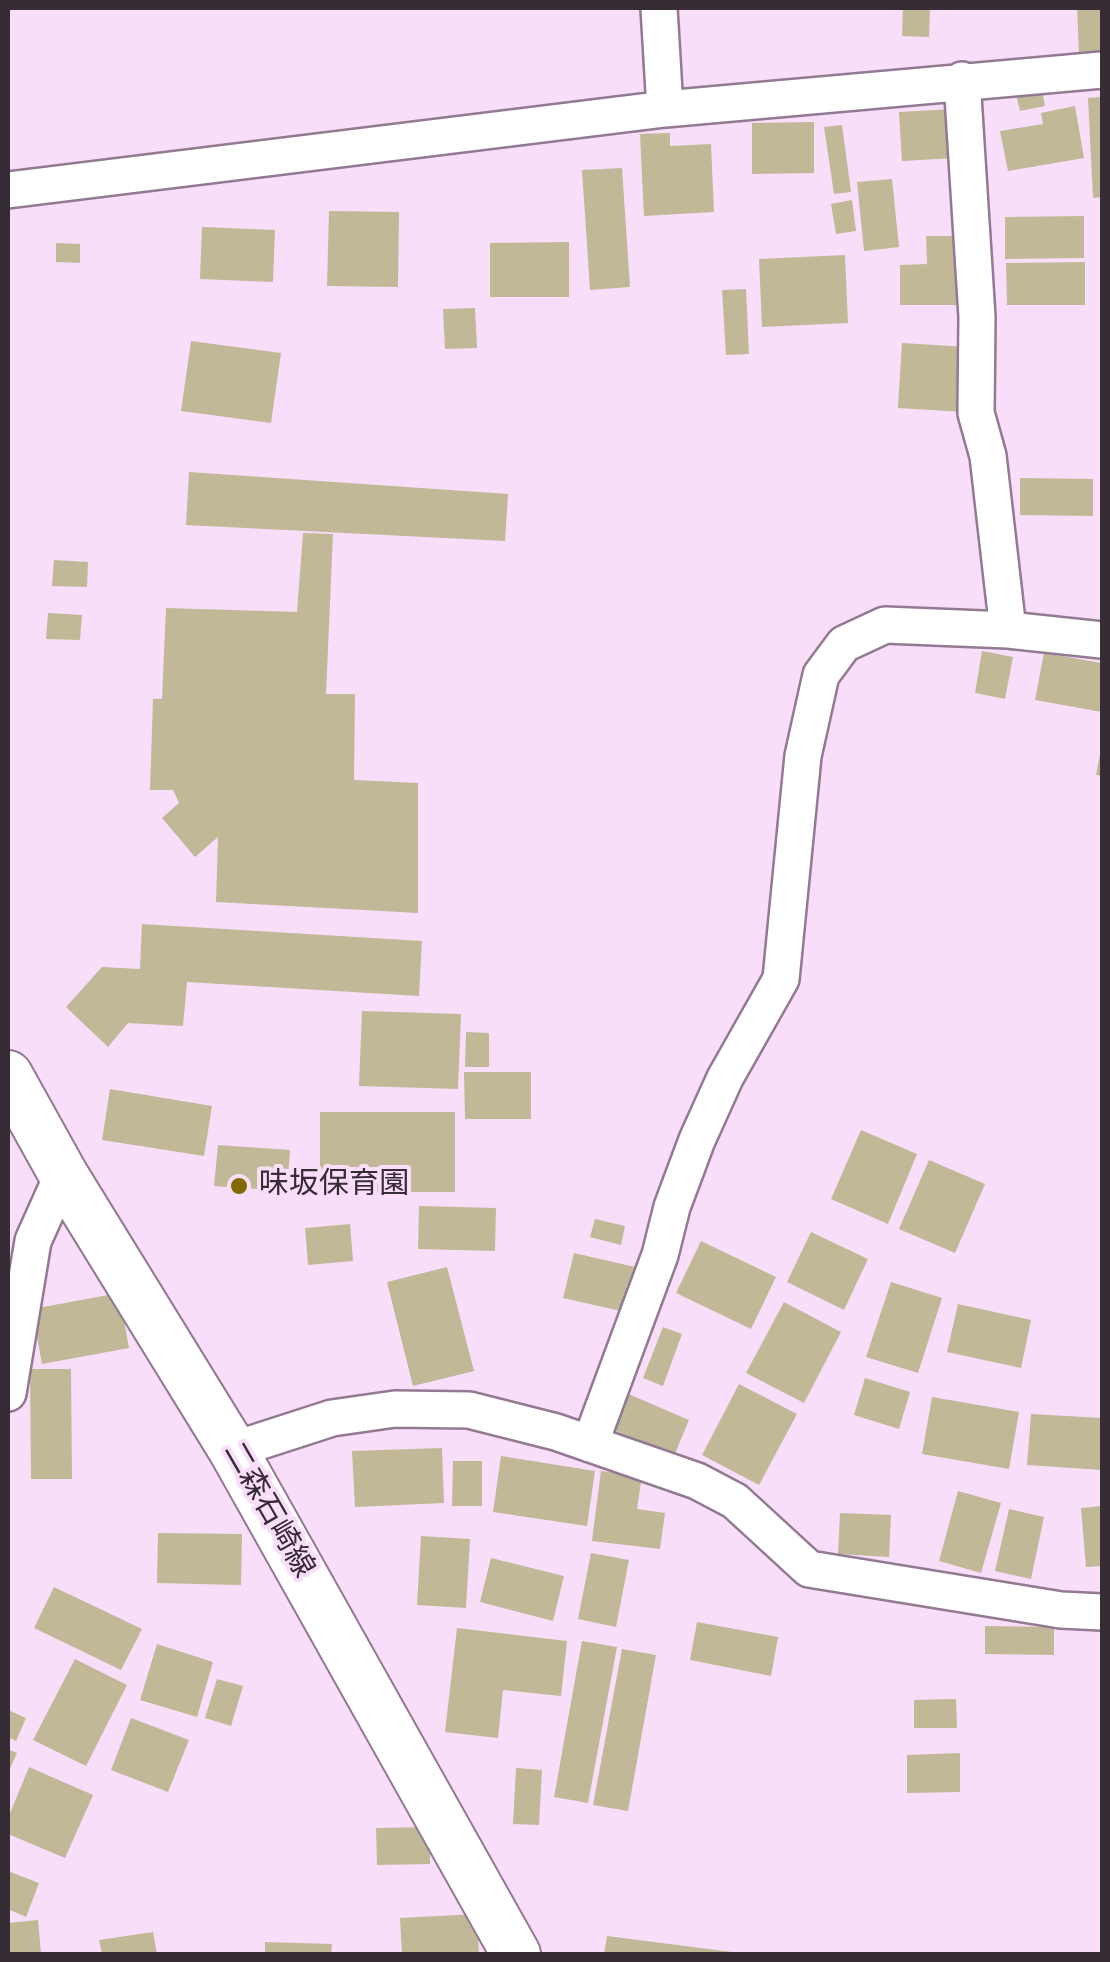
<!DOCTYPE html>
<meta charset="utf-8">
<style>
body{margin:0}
#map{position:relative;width:1110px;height:1962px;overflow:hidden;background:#f9def9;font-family:"Source Sans 3",sans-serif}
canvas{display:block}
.frame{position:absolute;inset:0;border:10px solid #362c36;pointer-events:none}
</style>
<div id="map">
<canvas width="1110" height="1962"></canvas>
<div class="frame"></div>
</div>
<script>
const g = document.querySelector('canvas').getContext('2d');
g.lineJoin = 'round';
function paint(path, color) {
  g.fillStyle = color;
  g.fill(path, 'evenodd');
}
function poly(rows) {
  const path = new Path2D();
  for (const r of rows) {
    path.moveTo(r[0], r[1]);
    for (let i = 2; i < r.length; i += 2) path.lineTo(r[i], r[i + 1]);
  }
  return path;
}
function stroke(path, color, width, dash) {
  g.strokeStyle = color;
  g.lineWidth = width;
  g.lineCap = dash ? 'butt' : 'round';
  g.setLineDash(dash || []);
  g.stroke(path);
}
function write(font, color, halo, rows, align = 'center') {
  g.font = font + ' "Source Sans 3","Noto Sans JP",sans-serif';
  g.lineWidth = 8;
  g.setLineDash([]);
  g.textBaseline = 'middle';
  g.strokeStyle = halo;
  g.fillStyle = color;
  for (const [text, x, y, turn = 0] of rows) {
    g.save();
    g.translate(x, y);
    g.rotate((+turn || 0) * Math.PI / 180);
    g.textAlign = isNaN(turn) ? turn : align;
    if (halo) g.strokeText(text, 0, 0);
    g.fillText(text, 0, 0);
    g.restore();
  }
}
paint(poly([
 [903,8,930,8,929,37,902,36],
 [1077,8,1102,8,1102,53,1079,54],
 [1041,84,1045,106,1020,111,1015,90],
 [1102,97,1102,197,1093,198,1088,98],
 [1075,106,1084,158,1008,171,1000,131,1043,124,1041,113],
 [953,109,956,158,902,161,899,112],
 [814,122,814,173,752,174,752,123],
 [842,125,851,192,834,194,824,127],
 [670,133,670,146,711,144,714,212,644,216,640,134],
 [622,168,630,287,590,290,582,170],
 [892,179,899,247,864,251,857,182],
 [852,200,856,231,836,234,831,204],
 [329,211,399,212,398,287,327,286],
 [1084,216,1084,258,1005,259,1005,217],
 [202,227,275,230,273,282,200,279],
 [926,236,962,236,963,305,900,305,900,265,927,264],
 [569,242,569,297,490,297,490,243],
 [56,243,80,244,80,263,56,262],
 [845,255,848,323,762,327,759,259],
 [1085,262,1085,305,1007,305,1006,263],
 [746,289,749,354,726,355,722,290],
 [475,308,477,348,445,349,443,309],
 [191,341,281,353,271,423,181,411],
 [902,343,968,347,964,412,898,408],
 [189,472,508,494,505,541,186,525],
 [1020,478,1093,479,1093,516,1020,515],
 [303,533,333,534,326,694,355,694,354,780,418,783,418,913,216,902,218,837,195,857,162,818,179,803,173,790,150,790,153,699,162,699,166,608,297,612],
 [54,560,88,562,87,587,52,586],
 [48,613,82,615,80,640,46,639],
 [982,651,1013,657,1005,699,975,693],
 [1044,653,1102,663,1102,712,1035,700],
 [1101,749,1102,749,1102,776,1096,775],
 [142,924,422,941,419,996,187,982,183,1026,128,1023,108,1047,66,1007,102,967,140,969],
 [362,1011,461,1014,458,1089,359,1086],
 [466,1032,489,1033,489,1067,465,1067],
 [464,1072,531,1072,531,1119,465,1119],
 [110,1089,212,1106,204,1156,102,1140],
 [320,1112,455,1112,455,1192,320,1192],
 [861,1130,917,1154,888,1224,831,1199],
 [218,1145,290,1150,287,1191,214,1186],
 [929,1160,985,1184,955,1253,899,1229],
 [419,1206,496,1208,495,1251,418,1249],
 [595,1219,625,1226,621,1245,590,1237],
 [350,1224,353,1261,308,1265,305,1228],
 [811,1232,868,1259,844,1310,787,1282],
 [701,1241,776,1277,751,1329,676,1293],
 [574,1253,635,1267,625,1312,563,1298],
 [447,1267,474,1371,413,1386,387,1282],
 [891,1282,942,1298,918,1373,866,1357],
 [119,1293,129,1348,42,1364,32,1309],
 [784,1302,841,1332,804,1403,746,1373],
 [958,1304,1031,1320,1021,1368,947,1352],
 [663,1327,682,1334,663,1386,643,1378],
 [30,1369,71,1369,72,1479,31,1479],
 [865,1378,910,1392,899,1429,854,1415],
 [739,1384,797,1414,759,1485,702,1455],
 [626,1393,689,1420,674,1456,611,1429],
 [932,1397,1019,1412,1009,1469,922,1454],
 [1031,1414,1102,1418,1102,1470,1027,1465],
 [442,1448,444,1503,355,1507,352,1451],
 [501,1456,595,1471,587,1526,493,1512],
 [453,1461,482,1461,482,1506,452,1506],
 [601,1471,642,1476,637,1509,665,1513,660,1549,592,1541],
 [958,1491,1001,1503,981,1573,939,1561],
 [1102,1506,1102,1566,1086,1567,1081,1508],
 [1009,1509,1044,1517,1031,1579,995,1571],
 [840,1513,891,1515,889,1557,838,1554],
 [158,1533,242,1534,241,1585,157,1583],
 [421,1536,470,1539,466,1608,417,1605],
 [591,1553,629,1560,616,1627,578,1619],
 [491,1558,564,1576,553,1621,480,1602],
 [54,1587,142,1629,121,1670,34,1628],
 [697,1622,778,1637,771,1676,690,1660],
 [985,1626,1054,1627,1054,1655,985,1654],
 [457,1628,567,1641,561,1696,503,1690,498,1738,445,1732],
 [582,1641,617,1647,588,1803,554,1797],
 [157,1644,213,1662,197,1717,140,1700],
 [622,1649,656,1655,628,1811,593,1805],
 [75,1659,127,1685,86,1766,33,1740],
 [217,1679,243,1686,231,1726,205,1718],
 [956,1699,957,1728,914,1728,914,1700],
 [8,1710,26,1718,16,1741,8,1737],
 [131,1718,189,1740,168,1792,111,1770],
 [8,1749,17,1753,8,1773],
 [960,1753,960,1792,907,1793,907,1755],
 [29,1767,93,1795,65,1858,8,1834,8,1818],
 [516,1768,542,1770,539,1825,513,1824],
 [430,1827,430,1864,377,1865,376,1828],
 [8,1871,39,1883,26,1917,8,1909],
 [477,1914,479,1954,402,1954,400,1918],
 [38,1920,41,1954,8,1954,8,1923],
 [153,1932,157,1954,102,1954,99,1940],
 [607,1936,732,1952,731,1954,604,1954],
 [265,1942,332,1944,331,1954,265,1954]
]), '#c1b897');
const street = poly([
 [659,8,665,109],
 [962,80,977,317,976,413,988,456,1008,630],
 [8,190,665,109,1102,70],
 [8,1393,33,1241,63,1174],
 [590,1444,660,1255,672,1207,697,1140,725,1078,781,979,803,756,821,675,844,644,885,625,1008,630,1102,640],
 [233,1450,332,1418,395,1409,469,1410,556,1432,697,1481,735,1501,809,1569,1061,1610,1102,1612]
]);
const secondary = poly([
 [8,1075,63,1174,233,1450,516,1954]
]);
stroke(street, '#927a92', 40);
stroke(secondary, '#927a92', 52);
stroke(street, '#fff', 35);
stroke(secondary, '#fff', 48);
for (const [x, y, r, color] of [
 [239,1186,10,"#7f6900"]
]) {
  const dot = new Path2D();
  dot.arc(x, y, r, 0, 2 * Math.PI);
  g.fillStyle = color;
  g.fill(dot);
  stroke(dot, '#f9def9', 4);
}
write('30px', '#362c36', '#f9def9', [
 ["味坂保育園",259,1186]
], 'left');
write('30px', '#362c36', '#f9def9', [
 ["二森石崎線",267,1511,60]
]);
</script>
